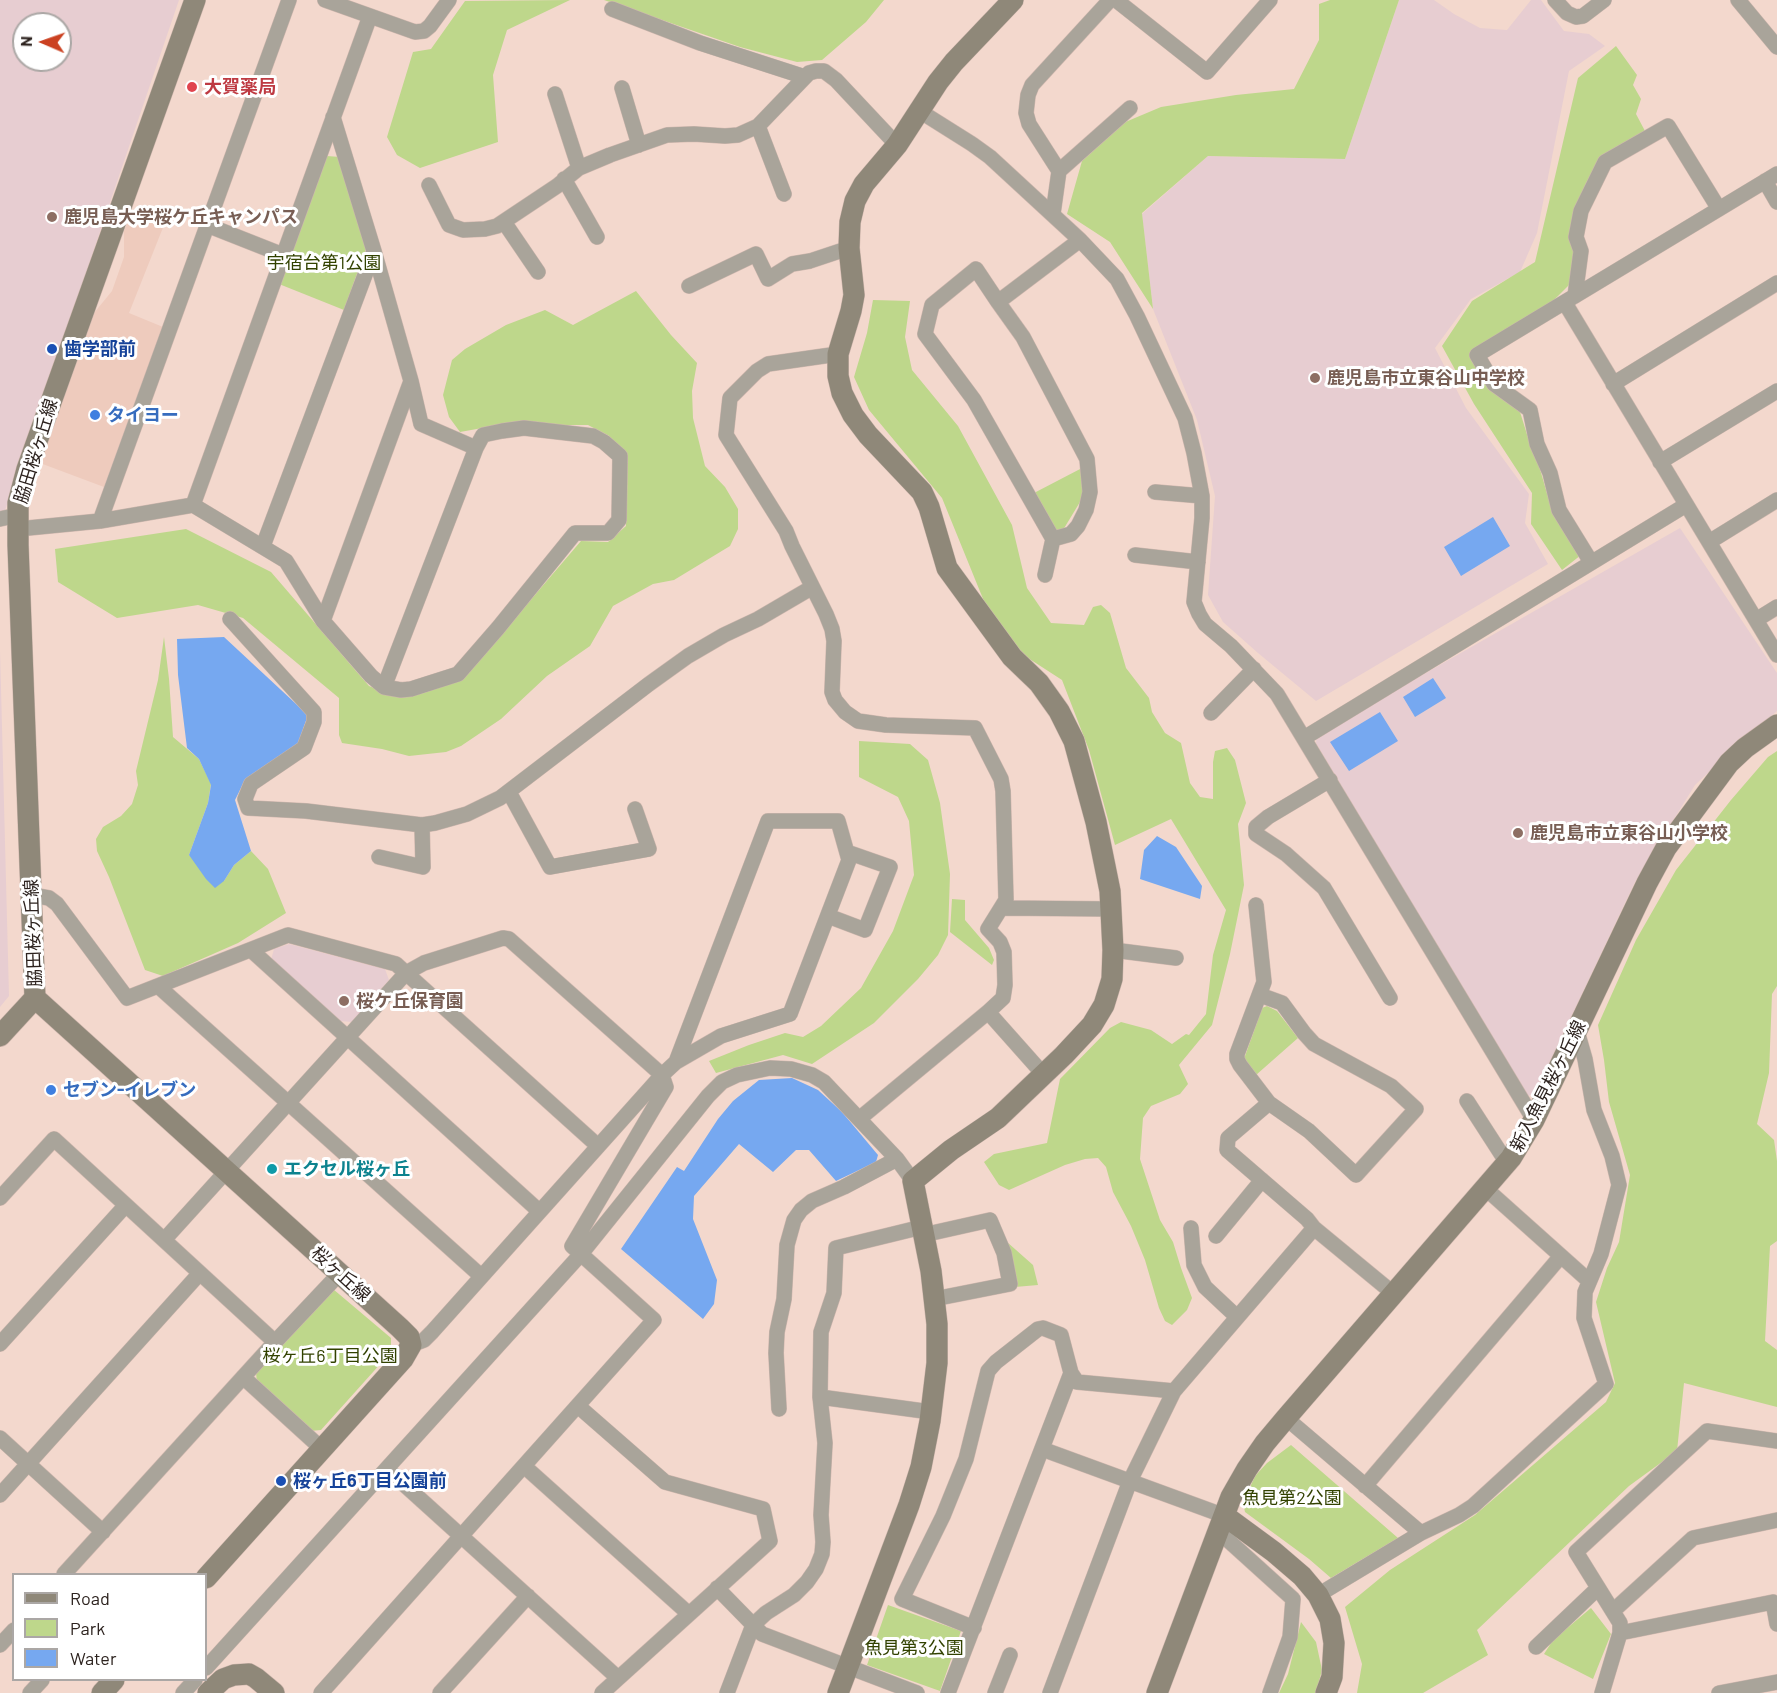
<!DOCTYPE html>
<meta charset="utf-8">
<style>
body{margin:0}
#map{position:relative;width:1777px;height:1693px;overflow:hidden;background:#f3d8cd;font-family:Barlow,sans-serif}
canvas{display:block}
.legend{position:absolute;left:12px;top:1573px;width:195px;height:108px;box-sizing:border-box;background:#fff;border:2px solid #aba7a5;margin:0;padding:8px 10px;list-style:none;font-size:18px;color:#2d231f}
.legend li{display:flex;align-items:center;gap:12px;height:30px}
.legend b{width:30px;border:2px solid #aba7a5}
.north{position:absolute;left:12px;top:12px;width:60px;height:60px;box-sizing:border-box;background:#fff;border:2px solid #aba7a5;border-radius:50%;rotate:272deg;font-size:16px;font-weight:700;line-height:24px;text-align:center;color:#2d231f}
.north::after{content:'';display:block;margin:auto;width:21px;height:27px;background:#cb4121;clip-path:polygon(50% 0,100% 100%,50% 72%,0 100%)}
</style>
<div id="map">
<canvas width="1777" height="1693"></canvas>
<ul class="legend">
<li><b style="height:8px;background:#8f8879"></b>Road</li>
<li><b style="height:16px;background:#bed78b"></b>Park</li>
<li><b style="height:16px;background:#76a8f0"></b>Water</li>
</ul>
<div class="north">N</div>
</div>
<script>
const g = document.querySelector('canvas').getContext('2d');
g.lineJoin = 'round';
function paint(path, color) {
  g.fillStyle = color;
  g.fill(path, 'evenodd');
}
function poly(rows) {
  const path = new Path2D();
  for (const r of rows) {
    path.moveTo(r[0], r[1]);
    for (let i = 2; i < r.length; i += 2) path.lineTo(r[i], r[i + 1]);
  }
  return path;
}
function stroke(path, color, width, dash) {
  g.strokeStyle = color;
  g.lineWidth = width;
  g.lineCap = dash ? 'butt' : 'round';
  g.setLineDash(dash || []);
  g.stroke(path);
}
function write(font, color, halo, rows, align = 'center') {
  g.font = font + ' Barlow,"Noto Sans JP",sans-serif';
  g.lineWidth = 6;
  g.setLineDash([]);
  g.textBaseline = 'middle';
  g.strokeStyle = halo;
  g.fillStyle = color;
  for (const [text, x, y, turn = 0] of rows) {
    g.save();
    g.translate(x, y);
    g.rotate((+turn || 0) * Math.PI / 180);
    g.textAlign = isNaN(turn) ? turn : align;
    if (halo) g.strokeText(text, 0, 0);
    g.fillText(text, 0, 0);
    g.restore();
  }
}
paint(poly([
 [138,208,166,220,129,313,163,327,104,487,40,463,94,313,112,291,124,257,124,231,132,210]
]), '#eecbbd');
paint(poly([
 [0,0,179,0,0,525],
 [24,24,60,24,60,60,24,60],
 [1399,0,1434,0,1454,14,1480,28,1507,30,1531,0,1541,0,1564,31,1589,34,1605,46,1569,71,1537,233,1520,272,1471,299,1435,348,1466,408,1529,494,1525,523,1548,564,1316,701,1258,653,1223,622,1208,595,1215,496,1197,420,1153,309,1142,214,1208,156,1345,159],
 [1680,528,1777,673,1777,711,1747,737,1695,785,1635,882,1535,1093,1526,1097,1316,743,1317,735],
 [0,650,9,996,0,1007],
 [289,944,385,969,389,980,352,1022,340,1021,271,960,274,949]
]), '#e7cdd1');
paint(poly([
 [570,0,507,30,493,75,498,142,420,168,397,155,387,137,413,52,431,49,465,1],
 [604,0,884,0,866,22,822,60,797,62,740,47],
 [1330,0,1399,0,1345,159,1208,156,1142,213,1153,309,1110,242,1067,214,1082,161,1123,123,1161,107,1236,95,1294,89,1319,40,1319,4],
 [1616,46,1637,75,1633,85,1641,99,1636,114,1645,131,1602,157,1575,248,1572,282,1552,302,1471,352,1486,384,1520,412,1531,447,1537,459,1549,500,1581,555,1562,570,1531,524,1532,493,1474,404,1442,346,1472,301,1535,262,1578,78],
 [327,156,340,157,366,249,344,310,279,284],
 [636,291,671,335,697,363,692,391,693,418,705,466,725,487,738,509,738,529,730,546,674,580,653,584,613,606,590,646,547,676,501,719,461,746,446,752,409,756,382,749,342,743,339,735,339,698,243,618,198,605,117,618,58,582,55,549,186,529,271,572,369,686,384,692,404,695,423,693,462,680,581,541,608,542,626,526,625,479,624,451,609,436,588,425,499,425,460,432,449,417,443,395,452,360,465,349,506,325,545,310,573,325],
 [873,300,910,301,905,337,912,370,958,426,1012,525,1027,588,1051,623,1084,625,1093,607,1101,605,1110,613,1126,668,1149,698,1152,712,1165,733,1181,743,1190,783,1200,797,1213,799,1213,762,1215,751,1227,748,1235,760,1246,803,1238,824,1244,885,1230,954,1212,1025,1179,1065,1188,1084,1180,1094,1151,1106,1143,1118,1140,1159,1160,1220,1173,1242,1181,1268,1192,1298,1187,1310,1172,1325,1165,1321,1159,1308,1145,1260,1131,1226,1113,1192,1106,1167,1098,1158,1085,1159,1065,1165,1009,1190,999,1185,984,1162,994,1154,1047,1143,1060,1079,1110,1028,1121,1022,1151,1030,1172,1044,1186,1034,1189,1035,1206,1014,1213,955,1226,910,1171,819,1115,845,1089,750,1062,680,1011,647,990,616,942,498,869,410,854,377,867,333],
 [1082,468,1082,495,1080,502,1063,530,1053,530,1034,493],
 [164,637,169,679,173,737,199,759,211,784,208,803,189,855,224,881,234,865,251,851,268,869,286,913,238,943,163,976,145,970,109,877,97,851,96,839,103,827,121,816,132,804,138,785,136,771,158,680],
 [859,741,910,744,928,760,940,803,950,874,948,935,938,955,918,979,874,1023,812,1064,783,1055,716,1073,709,1061,749,1045,785,1033,803,1037,821,1026,861,988,893,931,914,875,909,821,898,797,859,777],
 [1777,751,1777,986,1772,994,1769,1073,1757,1124,1774,1140,1777,1161,1777,1241,1770,1246,1765,1341,1777,1350,1777,1407,1684,1383,1677,1451,1629,1486,1477,1630,1488,1655,1423,1693,1357,1693,1362,1664,1345,1607,1390,1570,1475,1515,1606,1402,1615,1383,1596,1302,1607,1268,1619,1242,1630,1175,1609,1102,1604,1060,1598,1025,1636,940,1676,870,1731,800,1768,757],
 [952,899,965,900,965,920,989,948,994,960,992,965,950,932],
 [1267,1006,1277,1011,1298,1038,1256,1075,1245,1061,1245,1056,1262,1008],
 [1007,1242,1033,1265,1038,1285,1015,1287],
 [333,1289,391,1338,391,1352,321,1430,310,1431,257,1384,256,1372],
 [1291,1445,1398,1538,1331,1578,1309,1559,1245,1512,1243,1503,1255,1476,1267,1463],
 [888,1605,961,1631,940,1691,867,1665],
 [1591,1608,1611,1634,1593,1679,1544,1654,1553,1640],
 [1301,1622,1316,1642,1322,1670,1316,1693,1279,1693,1288,1674]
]), '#bed78b');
paint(poly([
 [1493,517,1510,546,1461,576,1444,547],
 [224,637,308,715,298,744,244,782,235,800,251,851,234,865,224,881,215,888,206,879,189,855,208,803,211,785,199,759,187,748,178,675,177,639],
 [1433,678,1446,698,1415,717,1403,697],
 [1380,712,1398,741,1349,771,1330,742],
 [1157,836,1176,847,1202,886,1200,899,1140,879,1144,850],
 [792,1078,818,1090,842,1112,878,1155,876,1162,836,1181,809,1150,796,1150,773,1172,739,1144,694,1196,693,1219,717,1280,714,1304,703,1319,621,1249,677,1167,684,1171,718,1119,733,1101,759,1080]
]), '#76a8f0');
const street = poly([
 [325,0,415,32,424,31,430,26,449,0],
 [1116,0,1207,72,1270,0],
 [1555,0,1567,13,1576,17,1583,16,1604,0],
 [1738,0,1777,47],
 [612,9,700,43,805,77],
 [622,88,639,145],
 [555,94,579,168],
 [918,110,972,144,990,157,1080,240,1117,279,1137,316,1185,418,1194,453,1202,496,1202,518,1194,602,1199,614,1205,624,1231,646,1277,694,1534,1120],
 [333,117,374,251,411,381,421,424,476,448],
 [758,126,784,194],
 [1059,171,1130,108],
 [564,179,597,237],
 [1765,181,1777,202],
 [429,185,449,225,463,230,485,229,497,226,557,186,579,168,610,155,667,135,694,134,725,136,738,135,758,126,809,73,816,71,824,71,836,80,897,145],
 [1053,214,1059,171,1029,124,1026,113,1028,95,1032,85,1110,0],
 [504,222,538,272],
 [207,225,283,255],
 [689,286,756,254,768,279,792,264,810,261,849,248],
 [1575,296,1581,251,1576,237,1581,211,1605,162,1668,126,1719,209],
 [998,302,976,269,932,305,925,334,974,400,1053,539],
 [1565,303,1777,655],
 [838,354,768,364,757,371,730,398,726,435,786,531,792,546,826,614,832,629,834,641,832,692,835,700,845,712,858,721,886,725,975,728,1001,779,1003,791,1006,900,988,929,1000,942,1004,952,1005,985,1003,998,988,1012],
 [1613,384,1777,283],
 [1660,462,1777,391],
 [1155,492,1202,496],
 [193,505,370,16],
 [0,519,18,515],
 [100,521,289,0],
 [18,529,100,521,193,505,286,561,323,621,371,676,384,687,476,448,483,435,502,431,524,428,593,436,604,442,620,456,619,520,608,533,575,533,498,628,458,674,411,689,401,690,384,687],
 [1709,542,1777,500],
 [263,546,374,251],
 [1135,555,1198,562],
 [1591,562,1559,510,1550,473,1537,444,1530,410,1494,384,1477,355,1777,174],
 [1045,575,1053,539,1071,534,1078,526,1086,510,1090,492,1087,459,1023,337,998,302,1080,240],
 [230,619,314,712,314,722,304,748,251,784,245,799,248,808,306,811,422,825,435,823,467,814,500,798,649,684,688,656,724,635,758,619,811,588],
 [1756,620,1777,607],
 [323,621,411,381],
 [1211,713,1254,669],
 [1304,738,1686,505],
 [1330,780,1268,817,1256,827,1256,834,1286,854,1324,888,1390,998],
 [509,792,550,867,649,849,635,809],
 [379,857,423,867,422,825],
 [32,895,49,898,57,904,127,998,288,935,396,964,598,1146],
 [1256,905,1264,982,1237,1054,1237,1059,1240,1065,1269,1103,1309,1131,1356,1175,1416,1109,1391,1086,1314,1044,1304,1033,1282,1003,1260,995],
 [1002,908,1111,909],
 [828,916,865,930,890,867,847,852],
 [251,950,539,1211],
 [1113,950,1176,958],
 [158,986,481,1276],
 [1467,1101,1507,1163],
 [1269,1103,1228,1138,1227,1150,1307,1219,1314,1228,1394,1294],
 [859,1119,988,1012,1044,1075],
 [1485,1188,1589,1281],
 [0,1198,54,1139,275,1342,64,1574],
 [1191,1228,1194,1265,1205,1287,1237,1317],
 [923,1235,990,1220,1004,1253,1010,1284,934,1299],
 [1216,1236,1262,1180],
 [164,1240,406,973,424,963,503,938,509,939,662,1075,666,1087,572,1246,654,1320,321,1693],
 [275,1342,340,1273],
 [0,1344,126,1205],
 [411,1345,424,1340,432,1332,662,1075,676,1062,721,1036,790,1014,849,860,838,821,768,821,676,1062],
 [243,1377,322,1449],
 [820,1397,931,1412],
 [578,1406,665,1482,763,1509,770,1541,602,1693],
 [779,1409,776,1353,777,1332,784,1299,787,1245,794,1220,801,1210,812,1201,844,1187,897,1159],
 [1286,1418,1421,1533],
 [0,1438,103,1532],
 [1042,1449,1225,1516],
 [524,1466,689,1614],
 [387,1469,618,1678],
 [1365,1486,1561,1256],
 [0,1495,200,1273],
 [1219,1532,1293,1599,1290,1637,1270,1693],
 [717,1588,762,1634,917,1693],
 [1318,1595,1421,1533,1459,1515,1473,1506,1606,1384,1584,1318,1585,1292,1601,1254,1619,1185,1612,1156,1594,1110,1585,1059,1577,1031],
 [1613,1611,1693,1538,1777,1520],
 [974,1628,902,1599,943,1516,966,1459,988,1371,996,1362,1038,1329,1043,1328,1061,1335,1071,1373,1077,1382,1174,1391],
 [1620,1633,1773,1602,1777,1624],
 [0,1645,14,1630],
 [1536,1647,1598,1588],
 [206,1668,581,1254,708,1096,722,1082,737,1075,770,1068,791,1069,812,1075,824,1082,897,1159,913,1181],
 [30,1693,42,1680],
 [183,1693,195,1680],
 [440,1693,528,1596],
 [727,1693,753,1625,766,1613,794,1595,807,1582,816,1569,822,1554,823,1542,821,1515,825,1443,820,1397,821,1332,834,1293,836,1248,922,1227],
 [948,1693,1071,1373],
 [995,1693,1010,1655],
 [1050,1693,1130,1481,1174,1391,1314,1228],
 [1602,1693,1620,1633,1620,1623,1576,1552,1707,1431,1777,1441],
 [1719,1693,1777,1682]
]);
const secondary = poly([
 [35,998,18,545,18,503,27,469,195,0],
 [35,998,400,1328,409,1337,411,1345,403,1359,206,1578],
 [0,1036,35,998],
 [1225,1516,1274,1552,1302,1576,1318,1595,1330,1619,1334,1643,1332,1677,1326,1693],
 [102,1693,114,1680],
 [208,1693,223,1679,234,1675,249,1674,256,1678,274,1693],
 [838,1693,909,1505,921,1467,930,1421,937,1363,937,1324,931,1271,913,1181,951,1150,998,1118,1064,1055,1092,1025,1104,1005,1112,979,1113,950,1110,891,1096,822,1074,741,1059,711,1039,683,1012,657,947,568,929,507,922,492,868,435,853,415,842,393,838,376,838,354,851,311,854,295,849,248,850,222,855,201,864,184,897,145,938,82,954,62,1013,0],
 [1157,1693,1231,1497,1247,1469,1265,1443,1286,1418,1511,1158,1534,1120,1647,883,1666,848,1729,763,1745,748,1777,725]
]);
stroke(street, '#cfb7ae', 16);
stroke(secondary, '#cfb7ae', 22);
stroke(street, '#a9a49a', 15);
stroke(secondary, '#8f8879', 21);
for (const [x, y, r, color] of [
 [192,87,6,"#e0444e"],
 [52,217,6,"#8d6e63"],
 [52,349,6,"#1a4fb4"],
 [1315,378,6,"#8d6e63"],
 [95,415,6,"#3f7fe0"],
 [1518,833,6,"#8d6e63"],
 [344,1001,6,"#8d6e63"],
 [51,1090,6,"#3f7fe0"],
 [272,1169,6,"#0f9aa8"],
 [281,1481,6,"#1a4fb4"]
]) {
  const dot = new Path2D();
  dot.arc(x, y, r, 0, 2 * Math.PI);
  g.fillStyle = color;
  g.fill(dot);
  stroke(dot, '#fff', 2);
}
write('bold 18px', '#be3a42', '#fff', [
 ["大賀薬局",204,87]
], 'left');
write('bold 18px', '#785e54', '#fff', [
 ["鹿児島大学桜ケ丘キャンパス",64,217],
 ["鹿児島市立東谷山中学校",1327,378],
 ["鹿児島市立東谷山小学校",1530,833],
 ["桜ケ丘保育園",356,1001]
], 'left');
write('18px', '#324200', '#fff', [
 ["宇宿台第1公園",324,263],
 ["桜ヶ丘6丁目公園",330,1356],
 ["魚見第2公園",1292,1498],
 ["魚見第3公園",914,1648]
]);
write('bold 18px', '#164399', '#fff', [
 ["歯学部前",64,349],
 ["桜ヶ丘6丁目公園前",293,1481]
], 'left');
write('bold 18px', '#366cbe', '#fff', [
 ["タイヨー",107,415],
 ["セブン-イレブン",63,1090]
], 'left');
write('18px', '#2d231f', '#fff', [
 ["脇田桜ヶ丘線",36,451,-73],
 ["脇田桜ヶ丘線",33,933,-92],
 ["新入魚見桜ヶ丘線",1548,1086,-63],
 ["桜ヶ丘線",341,1274,42]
]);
write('bold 18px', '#0d838f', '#fff', [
 ["エクセル桜ヶ丘",284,1169]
], 'left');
</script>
